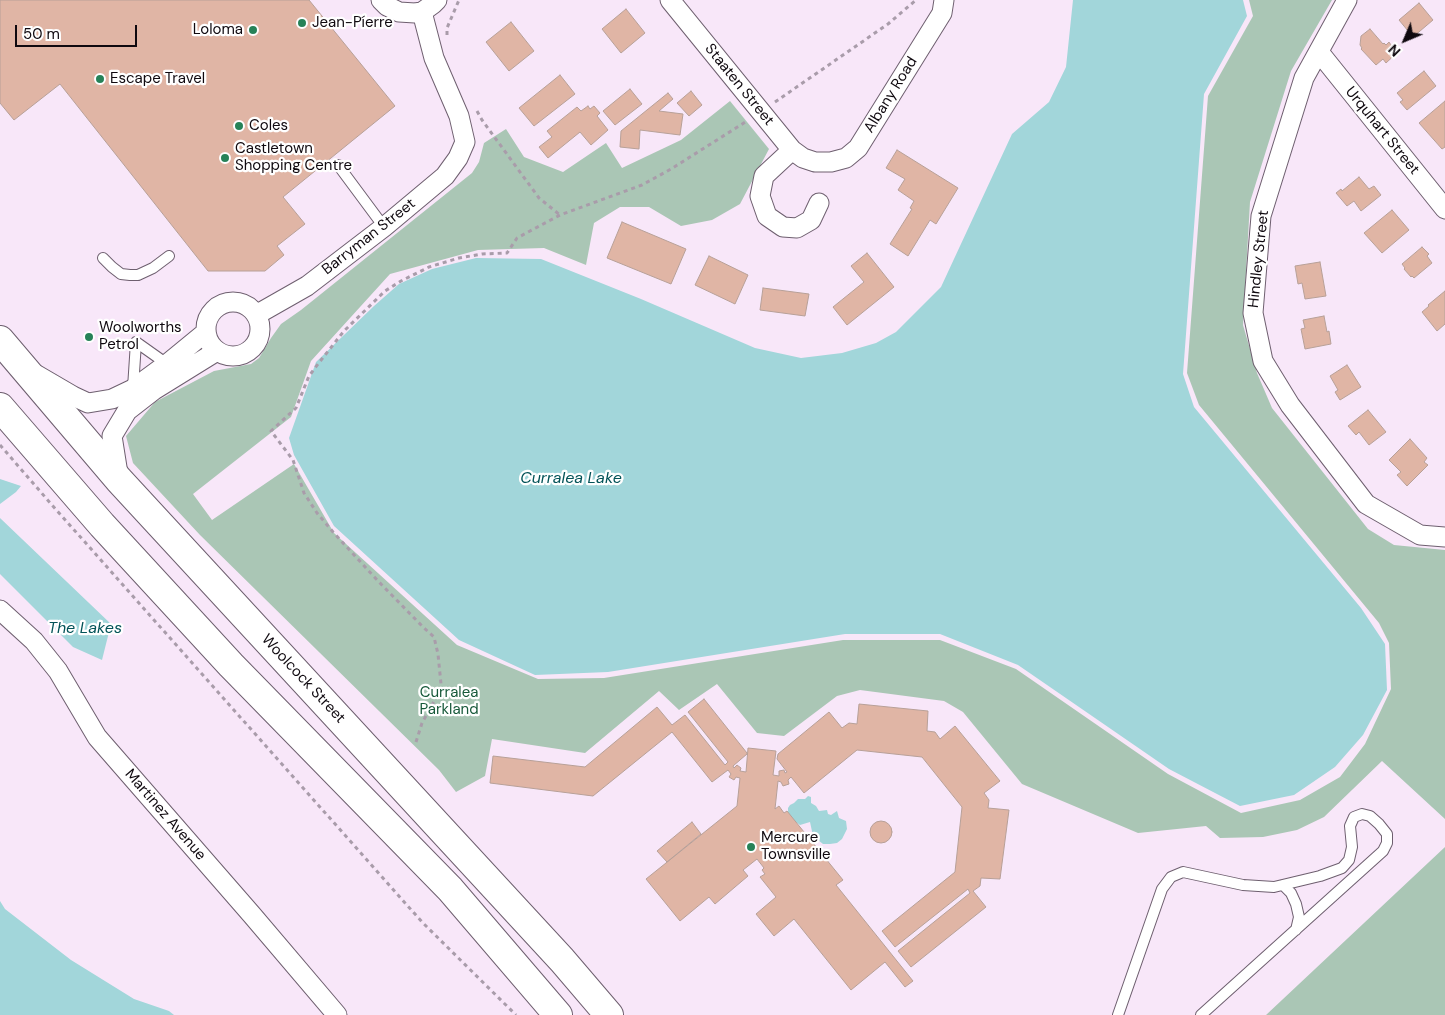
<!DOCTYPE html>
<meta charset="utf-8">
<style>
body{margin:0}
#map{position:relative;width:1445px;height:1015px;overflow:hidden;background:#f8e7f9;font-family:"DM Sans",sans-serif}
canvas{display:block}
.north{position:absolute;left:1380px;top:15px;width:50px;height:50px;-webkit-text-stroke:4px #fff;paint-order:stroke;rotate:225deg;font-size:14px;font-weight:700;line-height:20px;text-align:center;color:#0f090f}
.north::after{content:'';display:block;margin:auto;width:18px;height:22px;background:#0f090f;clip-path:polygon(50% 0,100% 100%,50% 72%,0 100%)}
.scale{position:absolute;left:15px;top:25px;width:122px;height:22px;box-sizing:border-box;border:2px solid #0f090f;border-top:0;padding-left:6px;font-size:15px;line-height:18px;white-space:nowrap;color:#0f090f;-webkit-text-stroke:4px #fff;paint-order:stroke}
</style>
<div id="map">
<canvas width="1445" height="1015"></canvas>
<div class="north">N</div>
<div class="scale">50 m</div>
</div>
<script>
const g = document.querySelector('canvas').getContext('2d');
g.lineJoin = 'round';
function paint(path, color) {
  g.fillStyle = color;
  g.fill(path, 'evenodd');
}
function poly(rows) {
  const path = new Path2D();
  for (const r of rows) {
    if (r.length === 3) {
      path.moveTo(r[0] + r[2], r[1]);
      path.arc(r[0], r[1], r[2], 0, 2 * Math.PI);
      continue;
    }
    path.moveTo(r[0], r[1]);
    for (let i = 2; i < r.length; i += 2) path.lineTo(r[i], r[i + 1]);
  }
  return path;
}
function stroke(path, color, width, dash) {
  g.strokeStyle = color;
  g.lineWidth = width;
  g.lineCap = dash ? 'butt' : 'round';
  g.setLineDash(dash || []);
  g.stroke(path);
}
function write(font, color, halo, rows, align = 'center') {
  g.font = font + ' "DM Sans",sans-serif';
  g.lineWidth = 4.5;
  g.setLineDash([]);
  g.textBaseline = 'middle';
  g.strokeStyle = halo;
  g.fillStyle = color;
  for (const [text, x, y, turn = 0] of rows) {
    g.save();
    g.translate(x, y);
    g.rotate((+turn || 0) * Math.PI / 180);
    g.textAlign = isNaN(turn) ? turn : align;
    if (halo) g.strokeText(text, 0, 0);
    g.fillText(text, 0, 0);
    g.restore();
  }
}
paint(poly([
 [1249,0,1332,0,1291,71,1250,202,1243,325,1257,373,1272,408,1368,529,1394,545,1445,550,1445,819,1382,761,1324,817,1297,830,1263,837,1220,838,1206,826,1138,833,1022,784,963,712,944,701,860,690,837,696,784,736,757,733,717,684,679,710,659,691,585,753,492,739,485,776,456,792,439,770,200,535,133,463,126,436,155,402,214,371,251,364,259,358,271,338,281,324,301,310,472,173,479,162,484,143,506,129,524,157,563,172,606,143,622,168,681,140,730,101,769,149,740,204,712,220,681,226,649,207,620,207,594,223,586,265,544,248,478,250,390,274,311,361,291,417,193,494,212,520,294,464,334,533,457,645,538,679,604,678,843,640,940,640,1016,669,1168,774,1241,813,1300,800,1340,777,1365,744,1391,689,1389,643,1379,623,1199,405,1187,373,1208,96,1253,16],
 [1445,847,1445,1015,1266,1015]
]), '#aac6b5');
paint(poly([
 [1073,0,1243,0,1247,16,1204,94,1183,374,1194,407,1361,608,1385,644,1387,690,1363,735,1335,767,1294,795,1240,806,1169,769,1018,665,940,634,845,634,608,672,535,675,459,640,334,526,294,455,289,438,316,362,374,306,399,284,432,269,476,258,541,259,641,299,755,348,801,358,842,353,876,343,896,332,941,287,1012,134,1049,102,1066,67],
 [0,479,21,486,16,492,0,504],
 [0,518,111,624,102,660,73,647,0,574],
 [808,796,811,797,811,803,816,806,819,811,827,810,828,814,831,815,837,811,839,818,846,821,847,829,842,839,837,843,830,844,823,844,813,836,810,822,800,825,793,820,788,813,788,808,790,805,794,803,798,799,805,799],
 [0,901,5,909,71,960,134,999,169,1011,174,1015,0,1015]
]), '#a2d6da');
const building = poly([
 [0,0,309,0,395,106,283,197,305,224,277,246,284,255,265,271,208,271,60,84,14,120,0,103,0,0],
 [1419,3,1433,20,1413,37,1399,20,1419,3],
 [626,9,645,33,621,53,602,29,626,9],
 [511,22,534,51,509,71,486,42,511,22],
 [1370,29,1383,44,1384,43,1386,45,1389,42,1393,48,1396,46,1400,50,1386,63,1383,59,1376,65,1361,49,1362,48,1360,45,1361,36,1370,29],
 [1424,71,1436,86,1407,110,1400,102,1403,100,1397,93,1424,71],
 [560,75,575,94,534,126,519,108,560,75],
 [630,89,642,104,615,125,603,111,630,89],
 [691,91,702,105,689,116,677,103,691,91],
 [668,93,673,99,659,111,683,114,680,135,640,130,639,149,620,147,621,131,668,93],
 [1445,101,1445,147,1442,149,1419,123,1445,101],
 [588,106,590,109,594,106,600,113,597,116,608,130,591,145,580,132,548,158,539,147,552,137,547,131,577,107,581,111,588,106],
 [897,150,958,188,936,224,930,220,908,256,890,244,912,209,910,208,914,201,898,190,905,179,886,168,897,150],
 [1359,177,1369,189,1374,186,1381,195,1361,211,1354,201,1347,206,1336,193,1341,189,1342,191,1359,177],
 [1392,210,1409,230,1382,253,1364,233,1392,210],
 [622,222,686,249,671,284,607,258,622,222],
 [1422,247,1429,254,1427,256,1432,263,1414,278,1412,276,1411,277,1404,269,1405,268,1402,264,1422,247],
 [867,253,894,287,847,325,833,307,864,282,851,266,867,253],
 [709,256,748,275,735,304,695,285,709,256],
 [1320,262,1326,296,1305,299,1302,283,1298,284,1295,266,1320,262],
 [763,288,809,294,805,316,760,310,763,288],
 [1445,291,1445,324,1437,331,1422,312,1429,306,1428,305,1445,291],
 [1324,316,1327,332,1329,331,1331,344,1305,349,1301,329,1305,328,1303,320,1324,316],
 [1347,365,1361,387,1340,400,1335,392,1338,390,1330,376,1347,365],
 [1368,410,1386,432,1369,445,1359,432,1356,435,1348,426,1368,410],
 [1410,439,1427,458,1424,462,1428,465,1407,486,1397,475,1401,472,1389,460,1410,439],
 [704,699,747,753,747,754,733,766,734,768,737,765,741,768,740,771,746,772,748,748,776,751,773,775,779,776,779,771,784,770,785,773,787,772,777,759,778,754,829,712,842,728,849,723,857,724,859,704,928,711,927,731,935,732,940,739,955,726,1000,781,984,793,989,800,988,808,1009,810,1000,879,981,878,980,886,973,891,986,907,911,967,898,951,970,893,968,889,895,947,882,931,955,872,962,807,922,757,857,750,804,793,791,777,788,780,789,784,783,786,781,782,778,781,775,809,779,806,784,813,787,811,843,880,836,885,913,981,905,987,885,962,851,990,794,919,774,936,756,914,776,897,760,877,765,874,762,870,764,868,757,859,743,870,748,876,715,904,709,897,680,921,646,879,737,806,740,778,736,777,734,780,729,777,731,774,728,770,712,782,672,732,593,796,490,783,493,756,585,767,657,707,672,725,685,715,725,765,728,762,688,712,704,699],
 [881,832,11],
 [692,822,701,834,667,862,657,851,692,822]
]);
paint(building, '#e0b5a5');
stroke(building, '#b7a098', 1);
const service = poly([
 [338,165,384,227],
 [103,258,112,267,121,274,130,275,138,275,153,268,169,256],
 [136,342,167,364],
 [133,388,136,342],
 [1283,885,1291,893,1296,904,1299,917,1296,930],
 [1118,1015,1162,889,1171,877,1183,872,1243,885,1274,887,1320,876,1342,868,1349,860,1352,847,1350,826,1354,817,1362,814,1370,816,1379,824,1387,834,1387,843,1383,851,1201,1015]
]);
const minor = poly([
 [381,0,387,6,399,12,415,13,422,12,433,4,437,0],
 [670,0,792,150,803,158,815,162,831,162,846,158,858,148,942,13,944,0],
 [1347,0,1304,78,1261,216,1253,313,1263,361,1290,405,1366,504,1420,535,1445,537],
 [1319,52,1445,209],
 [792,150,764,176,760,196,767,216,783,227,797,228,811,220,819,203],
 [233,329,27],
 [256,315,307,286,384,227,445,176,458,158,465,142,459,116,434,58,422,12],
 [37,375,73,396,88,403,112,399,133,389,167,364,206,332],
 [119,480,112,436,127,411,154,390,217,351],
 [0,610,34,641,58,671,97,737,252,915,337,1015]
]);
const primary = poly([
 [0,340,119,480,562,960,609,1015],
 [0,407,102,525,231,665,450,889,558,1015]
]);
stroke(service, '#6e5f6f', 12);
stroke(minor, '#6e5f6f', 21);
stroke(primary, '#6e5f6f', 30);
stroke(poly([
 [447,35,447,28,459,0],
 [775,102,888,24,916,0],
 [477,111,482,120,539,198,560,215],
 [0,445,52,505,422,922,516,1015],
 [416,742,422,723,437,696,441,684,438,654,434,637,423,627,378,581,333,532,317,513,304,493,293,460,271,431,296,408,309,376,318,364,344,331,385,291,401,281,429,267,459,258,482,254,507,253,517,238,560,215,642,185,671,169,747,121]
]), '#a99caa', 3, [4, 4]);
stroke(service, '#fff', 10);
stroke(minor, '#fff', 19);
stroke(primary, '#fff', 28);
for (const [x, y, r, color] of [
 [302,23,5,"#268258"],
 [253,30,5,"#268258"],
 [100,79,5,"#268258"],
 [239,126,5,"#268258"],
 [225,158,5,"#268258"],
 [89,337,5,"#268258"],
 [751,847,5,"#268258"]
]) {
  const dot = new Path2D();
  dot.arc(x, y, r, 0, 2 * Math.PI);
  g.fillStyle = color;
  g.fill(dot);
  stroke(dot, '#fff', 2);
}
write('15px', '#0f090f', '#fff', [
 ["Jean-Píerre",312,23],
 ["Loloma",243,30,"right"],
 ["Escape Travel",110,79],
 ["Coles",249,126],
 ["Castletown",235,149],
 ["Shopping Centre",235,166],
 ["Woolworths",99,328],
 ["Petrol",99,345],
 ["Mercure",761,838],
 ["Townsville",761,855]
], 'left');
write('15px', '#0f090f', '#fff', [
 ["Staaten Street",739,85,51],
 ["Albany Road",891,95,-58],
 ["Urquhart Street",1382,131,51],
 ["Barryman Street",369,237,-38],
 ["Hindley Street",1259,259,-84],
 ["Woolcock Street",303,679,47],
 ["Martinez Avenue",165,815,49]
]);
write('15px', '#17593a', '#fff', [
 ["Curralea",449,693],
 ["Parkland",449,710]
]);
write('italic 16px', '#035358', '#fff', [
 ["Curralea Lake",571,479],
 ["The Lakes",85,629]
]);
</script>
